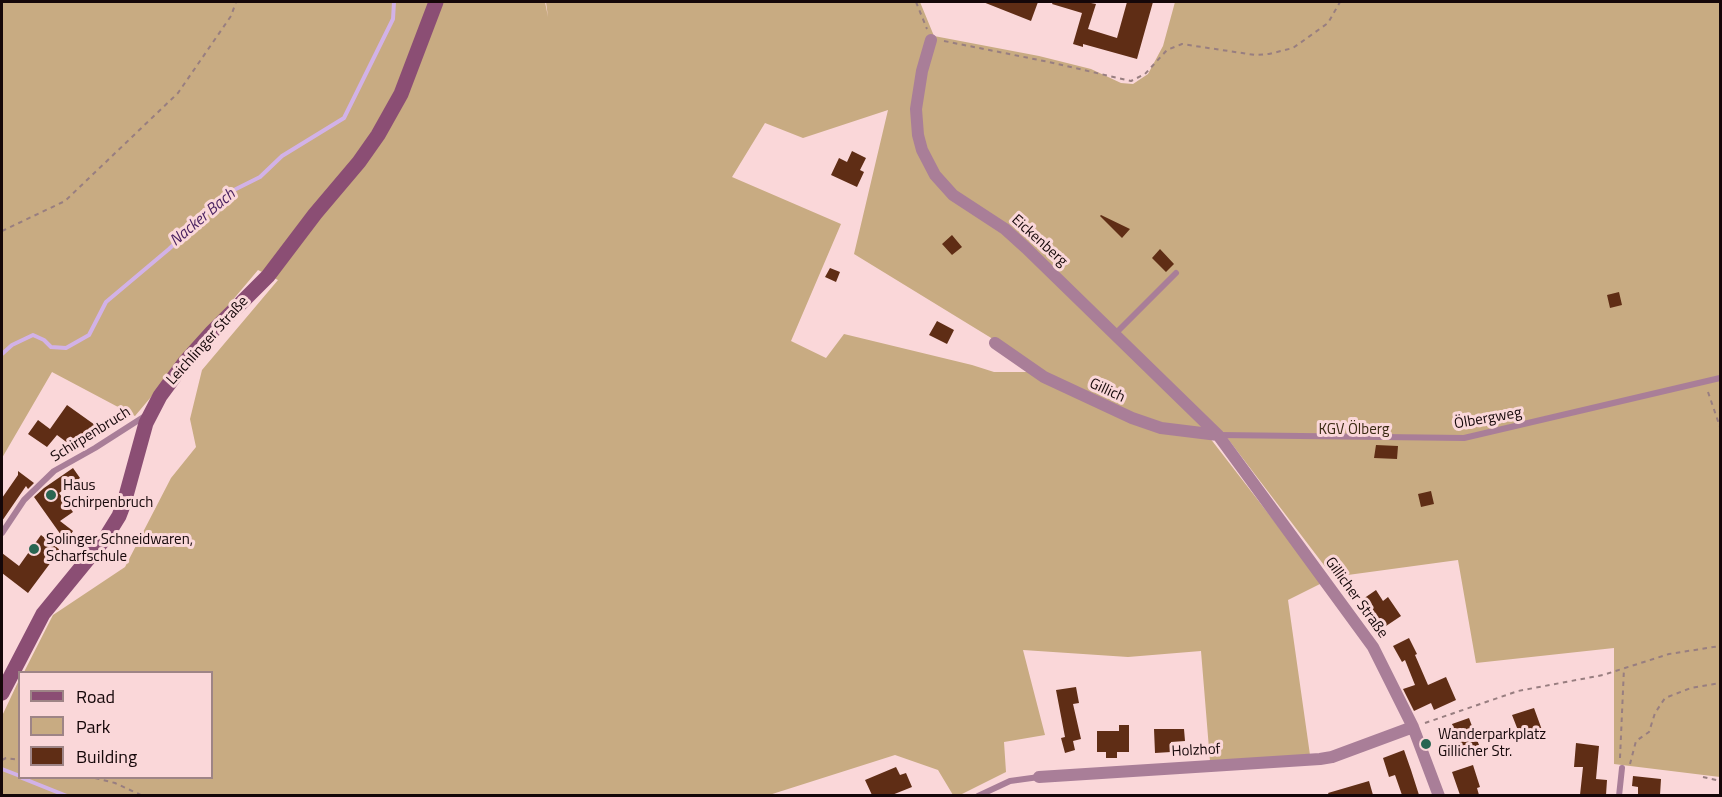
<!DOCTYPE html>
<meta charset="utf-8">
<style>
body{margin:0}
#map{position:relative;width:1722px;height:797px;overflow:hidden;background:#fad7d9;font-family:"Titillium Web",sans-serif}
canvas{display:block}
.frame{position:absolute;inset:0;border:3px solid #150709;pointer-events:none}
.legend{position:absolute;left:18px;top:671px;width:195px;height:108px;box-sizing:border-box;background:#fad7d9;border:2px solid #9e8486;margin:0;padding:8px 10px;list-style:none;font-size:18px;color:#150709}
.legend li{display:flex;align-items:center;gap:12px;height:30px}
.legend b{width:30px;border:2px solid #9e8486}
</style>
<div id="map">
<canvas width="1722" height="797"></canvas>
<div class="frame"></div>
<ul class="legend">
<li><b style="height:8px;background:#8b4e74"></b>Road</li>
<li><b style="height:16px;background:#c8ab82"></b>Park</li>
<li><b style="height:16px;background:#5f2d15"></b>Building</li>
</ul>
</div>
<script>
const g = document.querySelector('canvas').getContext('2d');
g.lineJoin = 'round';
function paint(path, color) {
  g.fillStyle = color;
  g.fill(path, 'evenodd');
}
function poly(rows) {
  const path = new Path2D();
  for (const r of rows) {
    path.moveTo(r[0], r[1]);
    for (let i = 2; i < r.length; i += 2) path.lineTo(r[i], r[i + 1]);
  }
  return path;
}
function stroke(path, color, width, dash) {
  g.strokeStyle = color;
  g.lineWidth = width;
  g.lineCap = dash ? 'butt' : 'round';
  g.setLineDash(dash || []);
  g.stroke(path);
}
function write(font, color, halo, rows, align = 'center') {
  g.font = font + ' "Titillium Web",sans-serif';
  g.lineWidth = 6;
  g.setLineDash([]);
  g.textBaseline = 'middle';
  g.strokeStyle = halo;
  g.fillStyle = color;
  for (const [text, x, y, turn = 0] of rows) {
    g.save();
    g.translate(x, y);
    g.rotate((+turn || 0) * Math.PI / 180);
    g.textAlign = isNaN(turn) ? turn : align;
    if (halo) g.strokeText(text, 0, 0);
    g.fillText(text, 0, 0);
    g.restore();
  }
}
paint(poly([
 [2,2,545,2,548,17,546,2,920,2,934,36,1039,56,1091,69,1121,83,1133,84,1148,74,1163,46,1175,2,1720,2,1720,777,1614,764,1614,648,1476,663,1458,560,1333,577,1225,435,1203,429,1322,583,1288,600,1310,755,1210,761,1201,651,1128,657,1023,650,1045,735,1004,742,1006,772,960,795,953,795,938,770,895,755,766,796,2,795,2,716,19,680,20,778,212,778,212,672,24,672,53,615,125,567,171,478,196,447,190,419,202,370,278,280,258,270,135,416,52,372,2,458],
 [888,110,854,254,1001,344,1036,372,994,372,972,365,844,334,826,358,791,341,841,224,732,177,765,123,803,138]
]), '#c8ab82');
stroke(poly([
 [2,354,12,345,33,335,44,340,51,347,66,348,89,335,106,302,169,249,228,193,260,177,282,156,344,118,393,19,394,2],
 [2,769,20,776],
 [22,778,67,796]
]), '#d2b2e7', 4);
paint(poly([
 [983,2,1038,2,1031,21],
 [1053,2,1086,2,1096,4,1088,29,1117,38,1127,2,1153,2,1137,59,1083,44,1083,47,1073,44,1082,13,1052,4],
 [852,151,866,158,860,170,864,172,857,187,831,175,839,158,847,162],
 [1101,215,1130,229,1122,238,1100,216],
 [952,235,962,247,952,255,942,244],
 [1160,249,1174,264,1166,272,1152,258],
 [830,268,840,272,836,282,825,277],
 [1619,292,1622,305,1610,308,1607,295],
 [937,321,954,330,947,344,929,335],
 [67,405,95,425,77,450,57,435,47,447,28,434,38,420,50,429],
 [1376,445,1398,446,1397,459,1374,458],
 [73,468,80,478,59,493,73,512,60,521,73,531,66,542,34,497,44,488],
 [18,471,34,483,28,489,26,486,2,521,2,498,18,475],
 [1431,491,1434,504,1421,507,1418,494],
 [41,535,60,550,28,593,2,573,2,553,19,566],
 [1376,590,1383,601,1388,597,1401,616,1383,628,1363,599],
 [1409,638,1417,654,1415,655,1428,685,1446,677,1456,700,1434,710,1431,703,1414,711,1403,689,1415,685,1405,660,1402,662,1393,646],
 [1076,687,1079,703,1073,704,1081,739,1073,741,1075,750,1065,753,1061,738,1065,737,1056,690],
 [1534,708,1542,730,1521,738,1512,715],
 [1469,718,1479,745,1461,751,1452,724],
 [1119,725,1129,725,1129,752,1117,752,1117,758,1106,758,1106,752,1097,752,1097,731,1119,731],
 [1154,729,1184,729,1185,741,1171,742,1171,752,1155,753],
 [1576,743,1599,746,1596,779,1607,780,1606,795,1580,795,1583,767,1574,767],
 [1404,750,1411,770,1419,795,1402,795,1395,775,1389,777,1383,758],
 [1473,765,1480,787,1477,788,1479,795,1460,795,1452,772],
 [896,767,900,775,906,773,912,787,892,795,872,795,865,780],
 [1633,776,1661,779,1660,795,1638,795,1638,787,1632,786],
 [1369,781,1373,795,1329,795,1328,793]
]), '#5f2d15');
stroke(poly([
 [916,2,927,29],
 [944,41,1049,62,1131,81,1145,74,1167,50,1182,44,1255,55,1269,54,1293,48,1328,23,1340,2],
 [2,231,65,201,178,93,231,16,236,2],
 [1708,392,1720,427],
 [1425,723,1518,691,1603,675,1669,654,1720,646],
 [1620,758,1624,668],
 [2,760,6,758,20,760],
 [1630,764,1636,741,1649,732,1655,713,1665,698,1691,688,1720,683],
 [1703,777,1720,781],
 [95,778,115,783,143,796]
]), '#987e80', 2, [4.5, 4.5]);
stroke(poly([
 [1115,334,1176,273],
 [1219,435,1464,438,1720,378],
 [2,533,24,500,54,471,95,448,145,416],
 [978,796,1010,781,1039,777],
 [1619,796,1622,768]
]), '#a97e98', 6);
stroke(poly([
 [931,40,922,71,916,109,918,135,922,150,935,175,953,195,1005,229,1026,248,1218,435,1373,647,1413,727,1439,796],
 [995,343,1044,377,1132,418,1161,428,1218,435],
 [1039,777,1320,759,1332,757,1413,727]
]), '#a97e98', 12);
stroke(poly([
 [2,693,43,614,106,537,119,516,124,503,146,423,160,396,185,362,212,332,268,276,315,214,359,162,378,135,401,94,436,2]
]), '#8b4e74', 15);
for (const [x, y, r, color] of [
 [51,495,6,"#296652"],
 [34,549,6,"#296652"],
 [1426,744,6,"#296652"]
]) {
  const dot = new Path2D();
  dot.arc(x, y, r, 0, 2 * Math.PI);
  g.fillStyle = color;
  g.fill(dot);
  stroke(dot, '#fad7d9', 2);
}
write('15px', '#150709', '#fad7d9', [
 ["Eickenberg",1039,241,42],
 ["Leichlinger Straße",208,341,-48],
 ["Gillich",1107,391,25],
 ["Ölbergweg",1488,419,-10],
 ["Schirpenbruch",91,435,-32],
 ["Gillicher Straße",1356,598,54],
 ["Holzhof",1196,751,-3]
]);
write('15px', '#3a2a12', '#fad7d9', [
 ["KGV Ölberg",1354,430]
]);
write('15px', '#150709', '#fad7d9', [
 ["Haus",63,486],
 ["Schirpenbruch",63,503],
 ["Solinger Schneidwaren,",46,540],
 ["Scharfschule",46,557],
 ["Wanderparkplatz",1438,735],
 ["Gillicher Str.",1438,752]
], 'left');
write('italic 16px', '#4c2462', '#fad7d9', [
 ["Nacker Bach",203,218,-40]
]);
</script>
